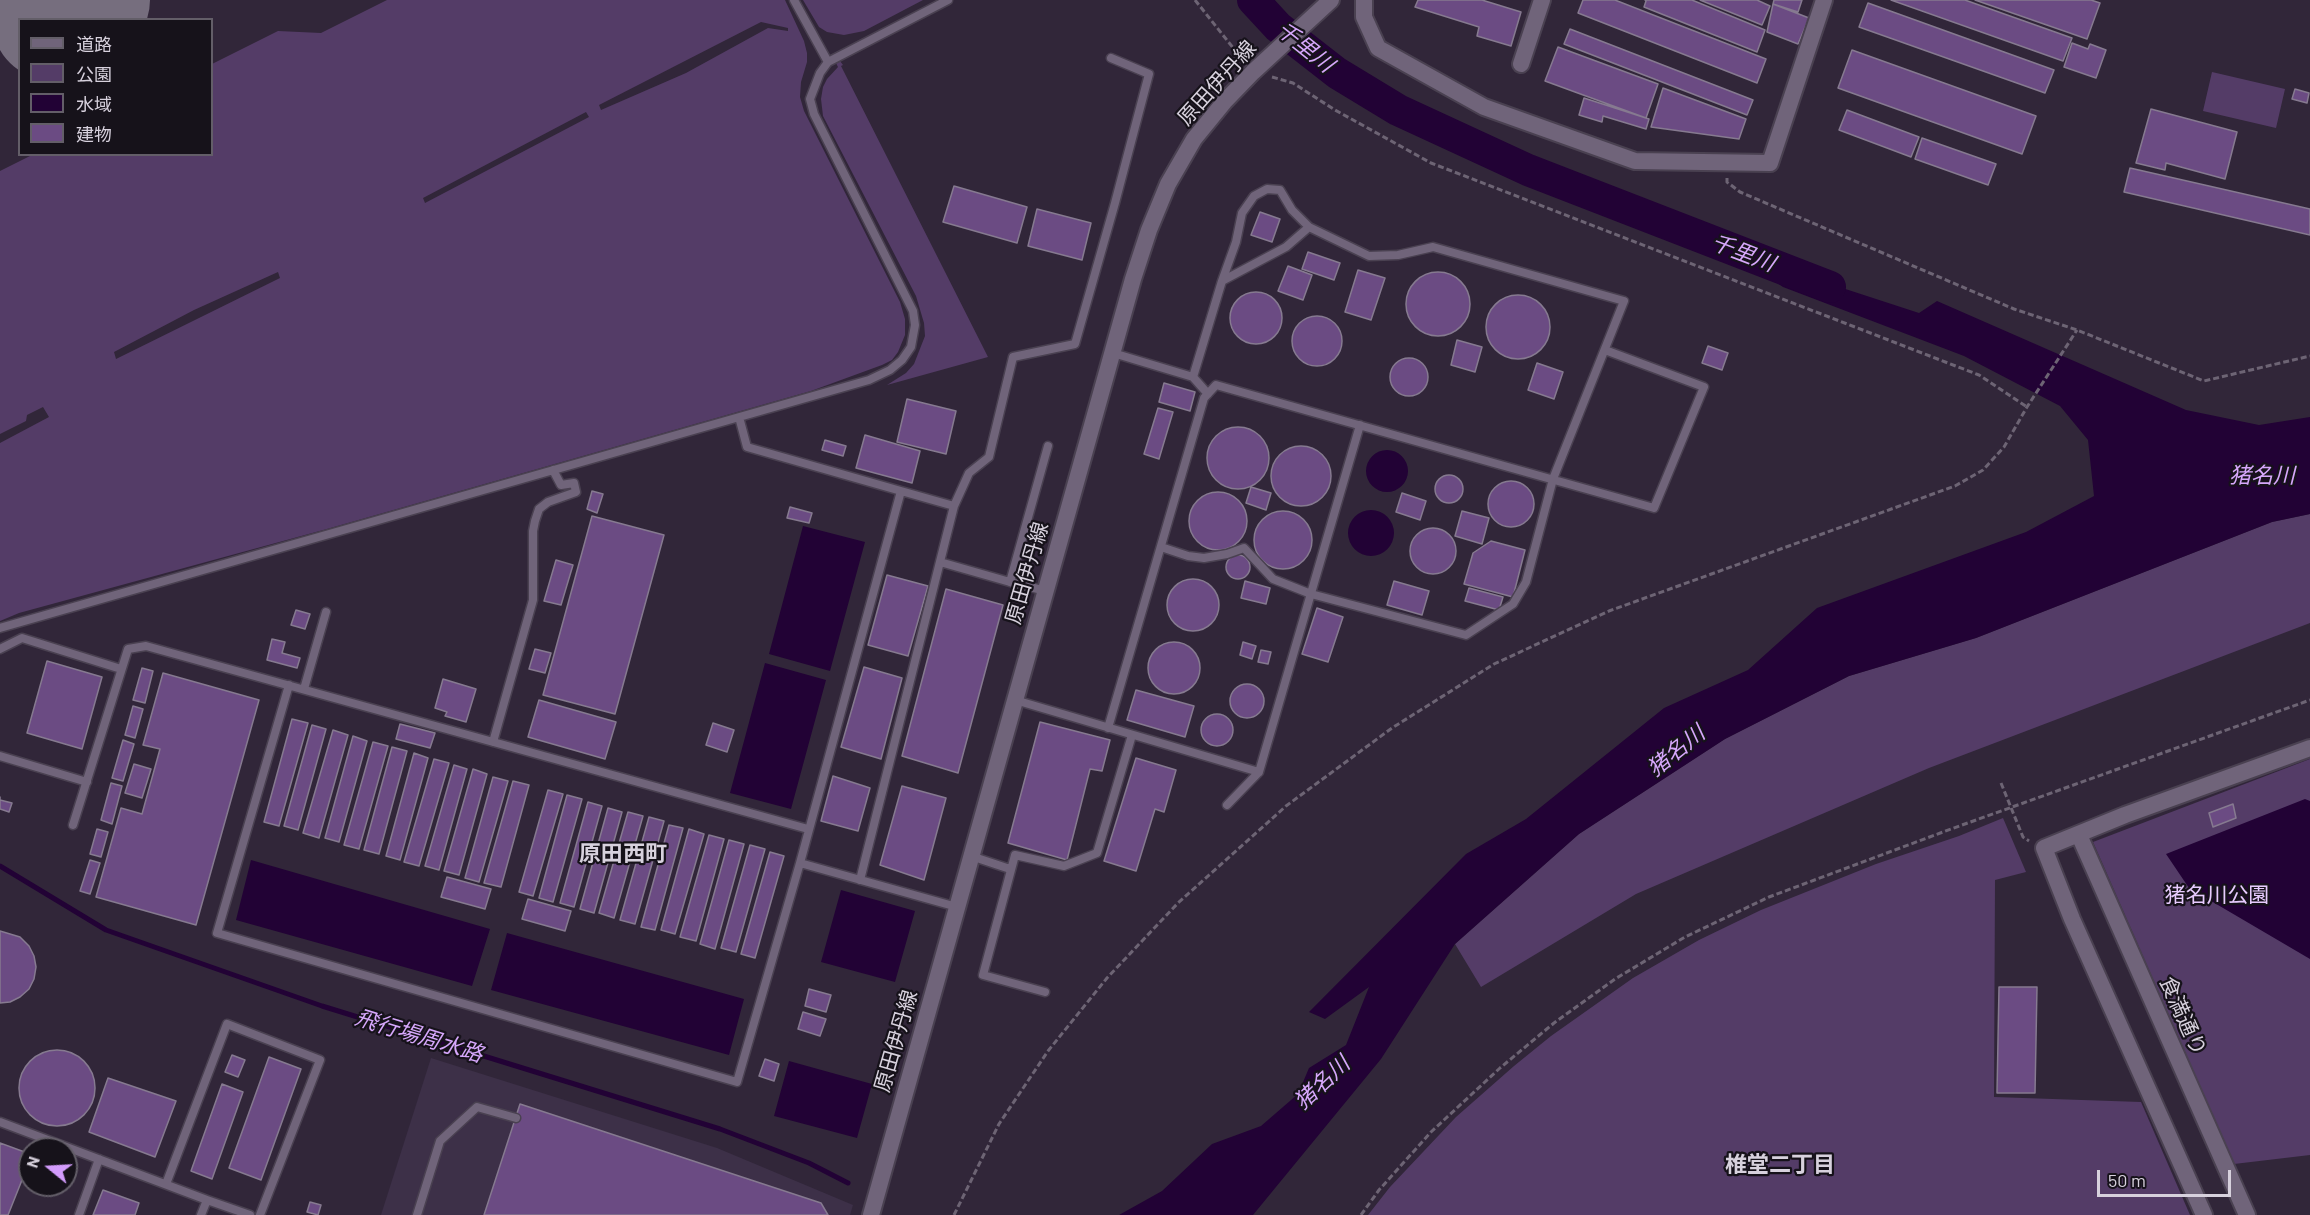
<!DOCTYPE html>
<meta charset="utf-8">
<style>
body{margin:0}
#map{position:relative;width:2310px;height:1215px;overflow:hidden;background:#312639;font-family:Barlow,"Noto Sans JP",sans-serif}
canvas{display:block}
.legend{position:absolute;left:18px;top:18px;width:195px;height:138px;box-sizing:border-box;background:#16121a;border:2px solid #635e68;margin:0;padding:8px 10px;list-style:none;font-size:18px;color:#d7d1dd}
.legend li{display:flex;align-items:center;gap:12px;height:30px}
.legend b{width:30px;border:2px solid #635e68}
.north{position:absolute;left:18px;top:1137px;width:60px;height:60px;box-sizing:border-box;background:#16121a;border:2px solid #635e68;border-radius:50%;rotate:288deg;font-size:16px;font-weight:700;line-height:24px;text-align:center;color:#d7d1dd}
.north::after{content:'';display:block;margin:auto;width:21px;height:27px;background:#d39cfc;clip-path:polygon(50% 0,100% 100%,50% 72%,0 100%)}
.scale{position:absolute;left:2097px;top:1170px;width:134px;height:27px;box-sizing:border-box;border:3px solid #d7d1dd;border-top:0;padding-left:8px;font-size:18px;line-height:21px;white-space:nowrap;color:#d7d1dd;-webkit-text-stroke:4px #16121a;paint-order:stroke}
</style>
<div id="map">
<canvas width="2310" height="1215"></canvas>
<ul class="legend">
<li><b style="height:8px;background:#70647a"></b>道路</li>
<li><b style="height:16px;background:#543c67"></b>公園</li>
<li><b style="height:16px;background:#220235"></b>水域</li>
<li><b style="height:16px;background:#6b4b83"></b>建物</li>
</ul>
<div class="north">N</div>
<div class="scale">50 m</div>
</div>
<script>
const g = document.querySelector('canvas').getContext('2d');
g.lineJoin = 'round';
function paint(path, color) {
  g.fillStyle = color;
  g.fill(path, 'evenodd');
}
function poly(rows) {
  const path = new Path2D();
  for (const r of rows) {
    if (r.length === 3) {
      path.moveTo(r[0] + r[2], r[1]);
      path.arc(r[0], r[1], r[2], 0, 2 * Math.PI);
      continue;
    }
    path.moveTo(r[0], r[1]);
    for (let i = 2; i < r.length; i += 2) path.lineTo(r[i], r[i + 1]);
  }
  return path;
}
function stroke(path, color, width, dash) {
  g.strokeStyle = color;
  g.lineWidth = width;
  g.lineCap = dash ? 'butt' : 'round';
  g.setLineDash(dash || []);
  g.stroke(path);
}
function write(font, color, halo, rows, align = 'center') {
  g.font = font + ' Barlow,"Noto Sans JP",sans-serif';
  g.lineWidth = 4.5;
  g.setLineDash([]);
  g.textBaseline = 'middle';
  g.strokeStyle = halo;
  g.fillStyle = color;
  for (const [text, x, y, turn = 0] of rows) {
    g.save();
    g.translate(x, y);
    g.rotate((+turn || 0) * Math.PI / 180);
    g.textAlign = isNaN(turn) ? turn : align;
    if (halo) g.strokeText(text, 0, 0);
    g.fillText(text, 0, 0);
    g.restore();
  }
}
paint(poly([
 [431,1058,717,1148,853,1205,850,1215,381,1215]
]), '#3d3048');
paint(poly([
 [387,0,785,0,804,41,807,53,807,62,801,82,800,97,804,111,900,302,905,319,905,335,898,352,892,360,882,365,811,391,327,529,19,613,0,621,0,443,49,417,43,407,27,415,26,421,0,434,0,171,32,155,212,154,212,64,278,31,321,33],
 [761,22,788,28,788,31,768,28,686,73,601,110,599,105],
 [586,112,589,117,425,203,423,198],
 [278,272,280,278,116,359,114,352,194,310],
 [803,0,923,0,864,31,844,35,827,32,819,27],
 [840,61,843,65,841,66,988,357,887,385,906,373,914,364,925,336,924,323,916,296,823,116,821,99,823,87,827,79,838,67,836,63],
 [2212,72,2285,89,2276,128,2203,111],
 [2310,514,2310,623,1929,768,1636,894,1481,987,1455,944,1579,834,1725,739,1849,676,1976,638,2272,522],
 [2310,759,2310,1155,2234,1164,2093,842],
 [2003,818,2026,872,1995,880,1994,1097,2141,1102,2190,1215,1368,1215,1390,1187,1456,1117,1514,1066,1551,1036,1633,978,1699,940,1761,910,1876,864,1959,836]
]), '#543c67');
paint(poly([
 [1732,252,1919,313,1937,301,2186,410,2259,425,2310,417,2310,514,2272,522,1976,638,1849,676,1725,739,1579,834,1455,944,1381,1059,1253,1215,1119,1215,1162,1191,1212,1144,1261,1126,1298,1094,1309,1068,1346,1045,1369,987,1325,1019,1309,1012,1466,854,1526,819,1664,708,1748,670,1817,608,2026,532,2094,496,2088,440,2060,406,1964,356,1783,287],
 [1387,471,21],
 [1371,533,23],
 [803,526,865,542,830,671,769,654],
 [765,663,826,680,791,809,730,793],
 [2305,799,2310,801,2310,959,2189,888,2166,854],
 [251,860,490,929,472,986,236,920],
 [841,890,915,911,895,982,821,962],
 [507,933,744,999,729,1055,491,990],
 [789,1061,872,1084,857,1138,774,1116]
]), '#220235');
stroke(poly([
 [0,866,106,930,322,1006,720,1129,809,1163,848,1183]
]), '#220235', 5);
stroke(poly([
 [1253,0,1278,27,1337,73,1398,110,1528,170,1830,287]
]), '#220235', 32);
stroke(poly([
 [52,20,90,0]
]), '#766e7e', 120);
const building = poly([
 [1418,0,1482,0,1521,12,1511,46,1477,36,1479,27,1415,7,1418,0],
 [1583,0,1615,0,1766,59,1757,83,1578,13,1583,0],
 [1645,0,1692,0,1765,30,1757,52,1644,7,1646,1,1645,0],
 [1700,0,1757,0,1770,6,1762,25,1700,0],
 [1774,0,1802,0,1798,12,1773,4,1774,0],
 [1891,0,1965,0,2072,38,2063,61,1891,0],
 [1975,0,2091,0,2100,3,2087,39,1975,0],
 [1868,3,2054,70,2045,93,1859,27,1868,3],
 [1773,4,1809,18,1798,44,1767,32,1773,4],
 [1570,29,1753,100,1747,115,1564,44,1570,29],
 [2072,43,2088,49,2090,44,2106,50,2096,78,2064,67,2072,43],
 [1558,47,1658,84,1646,118,1545,81,1558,47],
 [1852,50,2036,116,2022,154,1838,88,1852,50],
 [1663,88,1746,119,1739,139,1651,127,1663,88],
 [2295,89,2309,93,2307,103,2292,99,2295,89],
 [1584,98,1649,119,1646,129,1603,116,1602,122,1579,115,1584,98],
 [2151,109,2237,132,2225,179,2166,163,2165,170,2136,163,2151,109],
 [1847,110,1919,137,1911,157,1839,130,1847,110],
 [1922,138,1996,164,1988,185,1915,159,1922,138],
 [2130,168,2310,209,2310,235,2124,192,2130,168],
 [954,186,1027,207,1017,243,943,222,954,186],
 [1037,209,1091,223,1082,260,1028,246,1037,209],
 [1260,212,1280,219,1272,242,1251,235,1260,212],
 [1308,252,1340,263,1334,280,1302,269,1308,252],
 [1288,266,1312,275,1303,300,1278,291,1288,266],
 [1358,270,1385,278,1371,320,1345,312,1358,270],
 [1438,304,32],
 [1256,318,26],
 [1518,327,32],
 [1317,341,25],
 [1457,340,1482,347,1475,372,1451,365,1457,340],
 [1708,346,1728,353,1722,370,1702,363,1708,346],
 [1409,377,19],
 [1537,363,1563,372,1554,399,1528,390,1537,363],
 [1164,383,1195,392,1190,411,1159,402,1164,383],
 [907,399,956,411,946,454,897,442,907,399],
 [1158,408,1173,412,1159,459,1144,454,1158,408],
 [1238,458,31],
 [865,435,920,451,912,483,856,468,865,435],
 [825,440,846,446,843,456,822,450,825,440],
 [1301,476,30],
 [1449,489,14],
 [1511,504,23],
 [1251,487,1271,493,1266,510,1246,503,1251,487],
 [592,491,603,494,597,513,587,509,592,491],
 [1218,521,29],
 [1402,493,1426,501,1420,520,1396,512,1402,493],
 [790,507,812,513,809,523,787,518,790,507],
 [1462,511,1489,518,1482,544,1455,536,1462,511],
 [1283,540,29],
 [592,516,664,535,615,714,543,695,592,516],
 [1433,551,23],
 [1491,541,1525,550,1513,597,1464,584,1473,553,1491,541],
 [1238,567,12],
 [556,560,573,565,561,605,544,601,556,560],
 [887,575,928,586,908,656,868,645,887,575],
 [1193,605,26],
 [1245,581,1270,588,1266,604,1241,598,1245,581],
 [1394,581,1429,591,1422,615,1387,605,1394,581],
 [1469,588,1503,597,1499,610,1465,601,1469,588],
 [946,589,1003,605,958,773,902,756,946,589],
 [1317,608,1343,617,1328,662,1302,654,1317,608],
 [296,610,310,614,305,629,291,625,296,610],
 [272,639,285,642,282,653,300,658,297,668,267,660,272,639],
 [1174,668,26],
 [1243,642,1256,646,1252,659,1240,655,1243,642],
 [535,649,551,653,545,673,529,669,535,649],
 [1261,650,1271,652,1268,664,1258,662,1261,650],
 [47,661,102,677,82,749,27,733,47,661],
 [864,667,902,678,881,759,841,747,864,667],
 [142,668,153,671,145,703,133,700,142,668],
 [163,673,259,700,196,925,96,897,121,808,142,814,160,749,143,745,163,673],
 [443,679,476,689,466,722,445,716,447,712,435,708,443,679],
 [1247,701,17],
 [1136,690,1194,706,1185,737,1127,720,1136,690],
 [539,700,616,722,605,759,528,737,539,700],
 [133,706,143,709,135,738,125,735,133,706],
 [1217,730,16],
 [292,719,308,723,279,826,264,822,292,719],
 [1040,722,1110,740,1102,771,1090,769,1067,860,1008,843,1040,722],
 [713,723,734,730,727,752,706,745,713,723],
 [400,724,435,733,430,748,396,739,400,724],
 [312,725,326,729,298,830,284,826,312,725],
 [333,730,348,735,319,838,303,833,333,730],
 [353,736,367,741,339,842,325,838,353,736],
 [123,740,134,744,123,781,112,778,123,740],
 [373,742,388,746,359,849,344,845,373,742],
 [392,747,407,751,379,854,364,850,392,747],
 [414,753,428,758,400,860,386,856,414,753],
 [1136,758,1176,770,1164,812,1155,809,1136,871,1104,861,1136,758],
 [434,759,449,763,419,866,404,862,434,759],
 [134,764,151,769,142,798,125,793,134,764],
 [454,765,467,769,439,870,425,866,454,765],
 [473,769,487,774,459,875,444,871,473,769],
 [833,776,870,788,858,831,821,821,833,776],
 [493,777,508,781,479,882,465,878,493,777],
 [513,781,529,785,501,887,484,883,513,781],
 [111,783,122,786,112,824,101,820,111,783],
 [902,786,946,798,924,880,880,865,902,786],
 [548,790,563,794,533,896,519,892,548,790],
 [567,795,582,799,553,902,539,898,567,795],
 [0,797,0,800,12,803,9,812,0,809,0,797],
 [588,802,602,806,574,907,560,903,588,802],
 [2233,804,2236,818,2213,827,2209,813,2233,804],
 [608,808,622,812,594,913,580,909,608,808],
 [628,812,643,816,614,918,599,913,628,812],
 [649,817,664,821,635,924,620,920,649,817],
 [669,825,683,828,655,930,641,927,669,825],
 [97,829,108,832,101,857,90,854,97,829],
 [689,829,704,834,675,934,661,930,689,829],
 [709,835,724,839,696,941,680,937,709,835],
 [729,840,744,844,715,949,700,944,729,840],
 [750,845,765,849,736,952,721,948,750,845],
 [770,852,784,856,755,958,741,954,770,852],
 [90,860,100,863,90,894,80,891,90,860],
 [447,877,491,889,485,909,441,897,447,877],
 [528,899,571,911,565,931,522,919,528,899],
 [0,931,20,937,29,946,34,956,36,967,34,979,29,989,20,997,10,1002,0,1003,0,931],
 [1999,987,2037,987,2035,1093,1997,1093,1999,987],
 [809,989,831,995,826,1012,805,1006,809,989],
 [803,1012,826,1019,820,1036,798,1029,803,1012],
 [57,1088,38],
 [232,1055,245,1060,238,1077,225,1072,232,1055],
 [269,1057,301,1069,261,1180,229,1168,269,1057],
 [765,1059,779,1064,774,1081,759,1076,765,1059],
 [108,1078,176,1101,155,1157,89,1132,108,1078],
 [222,1084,243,1092,212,1179,191,1171,222,1084],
 [520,1104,821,1203,828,1215,484,1215,520,1104],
 [0,1143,30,1154,30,1160,8,1215,0,1215,0,1143],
 [103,1190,139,1203,135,1215,93,1215,103,1190],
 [310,1202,321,1205,318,1215,307,1212,310,1202]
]);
paint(building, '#6b4b83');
stroke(building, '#867a90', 1.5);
const service = poly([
 [794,0,828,62],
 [1113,353,1193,377,1208,394],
 [1193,377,1222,281,1286,247,1309,227],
 [739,417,747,447,901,491],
 [1161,547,1188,556,1204,558,1227,554,1244,548,1273,579,1311,594,1466,635,1513,604,1526,582,1553,479,1624,301,1433,247,1398,255,1369,256,1309,227,1292,210,1280,190,1267,189,1254,196,1242,213,1236,242,1222,281],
 [940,562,1010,582,1048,446],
 [1010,582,1046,591],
 [0,628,869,380,890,370,902,360,911,347,915,325,913,311,814,114,810,99,820,73,828,62,948,0],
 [0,649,22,638,121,669],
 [289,685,217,933,737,1082,800,863,901,491,954,506],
 [304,689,326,612],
 [1015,700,1259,772],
 [1108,728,1204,398,1216,385,1654,508,1704,387,1605,350],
 [493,742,533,600,533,531,535,521,539,509,548,502,576,492,574,483,561,485,553,470],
 [0,756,87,782],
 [1227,805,1259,772,1360,425],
 [73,825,128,649,146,646,808,829],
 [971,856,1010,869],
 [800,863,957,907],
 [860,880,954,506,969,473,989,457,1013,357,1075,344,1115,203,1149,74,1111,58],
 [1045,992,983,975,1015,855,1064,866,1097,853,1132,735],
 [0,1122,207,1200,201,1215],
 [166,1184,227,1024,320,1060,260,1215],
 [207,1200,250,1215],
 [79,1215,99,1159],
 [417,1215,440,1141,477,1107,516,1118]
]);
const minor = poly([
 [1364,0,1364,17,1378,48,1484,107,1635,161,1770,163,1824,0],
 [1521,64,1542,0],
 [2079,835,2247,1215],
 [2204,1215,2072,919,2044,848,2125,815,2310,748]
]);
const tertiary = poly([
 [871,1215,1133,279,1149,230,1168,184,1194,139,1225,101,1253,72,1331,0]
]);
stroke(service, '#4a4151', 11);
stroke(minor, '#4a4151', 20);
stroke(tertiary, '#4a4151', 20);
stroke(poly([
 [1195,0,1242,59],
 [1272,77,1293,83,1335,110,1431,163,1979,375,2027,407],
 [1727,178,1727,182,1740,192,2014,309,2077,330,2204,381,2310,356],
 [2001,783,2023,837,2029,841],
 [954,1215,999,1124,1048,1051,1107,978,1178,903,1286,806,1392,728,1494,664,1609,611,1955,486,1983,470,2004,447,2027,407,2077,330],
 [1361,1215,1379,1190,1431,1132,1500,1068,1554,1023,1615,979,1685,937,1769,897,1951,829,2310,700]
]), '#6d6474', 3, [6, 3]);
stroke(service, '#70647a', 8);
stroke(minor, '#70647a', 16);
stroke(tertiary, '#70647a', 16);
write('21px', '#d7d1dd', '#16121a', [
 ["原田伊丹線",1217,83,-48],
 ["原田伊丹線",1027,573,-74],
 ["食満通り",2183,1016,66],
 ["原田伊丹線",896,1041,-74]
]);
write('21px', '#e7cbfe', '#16121a', [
 ["猪名川公園",2217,895]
]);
write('italic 22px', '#d6a7fb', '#16121a', [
 ["千里川",1305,47,39],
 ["千里川",1743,253,21],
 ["猪名川",2262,476],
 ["猪名川",1676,751,-39],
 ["飛行場周水路",419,1036,17],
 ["猪名川",1322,1083,-43]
]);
write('bold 22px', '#d7d1dd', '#16121a', [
 ["原田西町",623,854],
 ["椎堂二丁目",1780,1165]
]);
</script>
